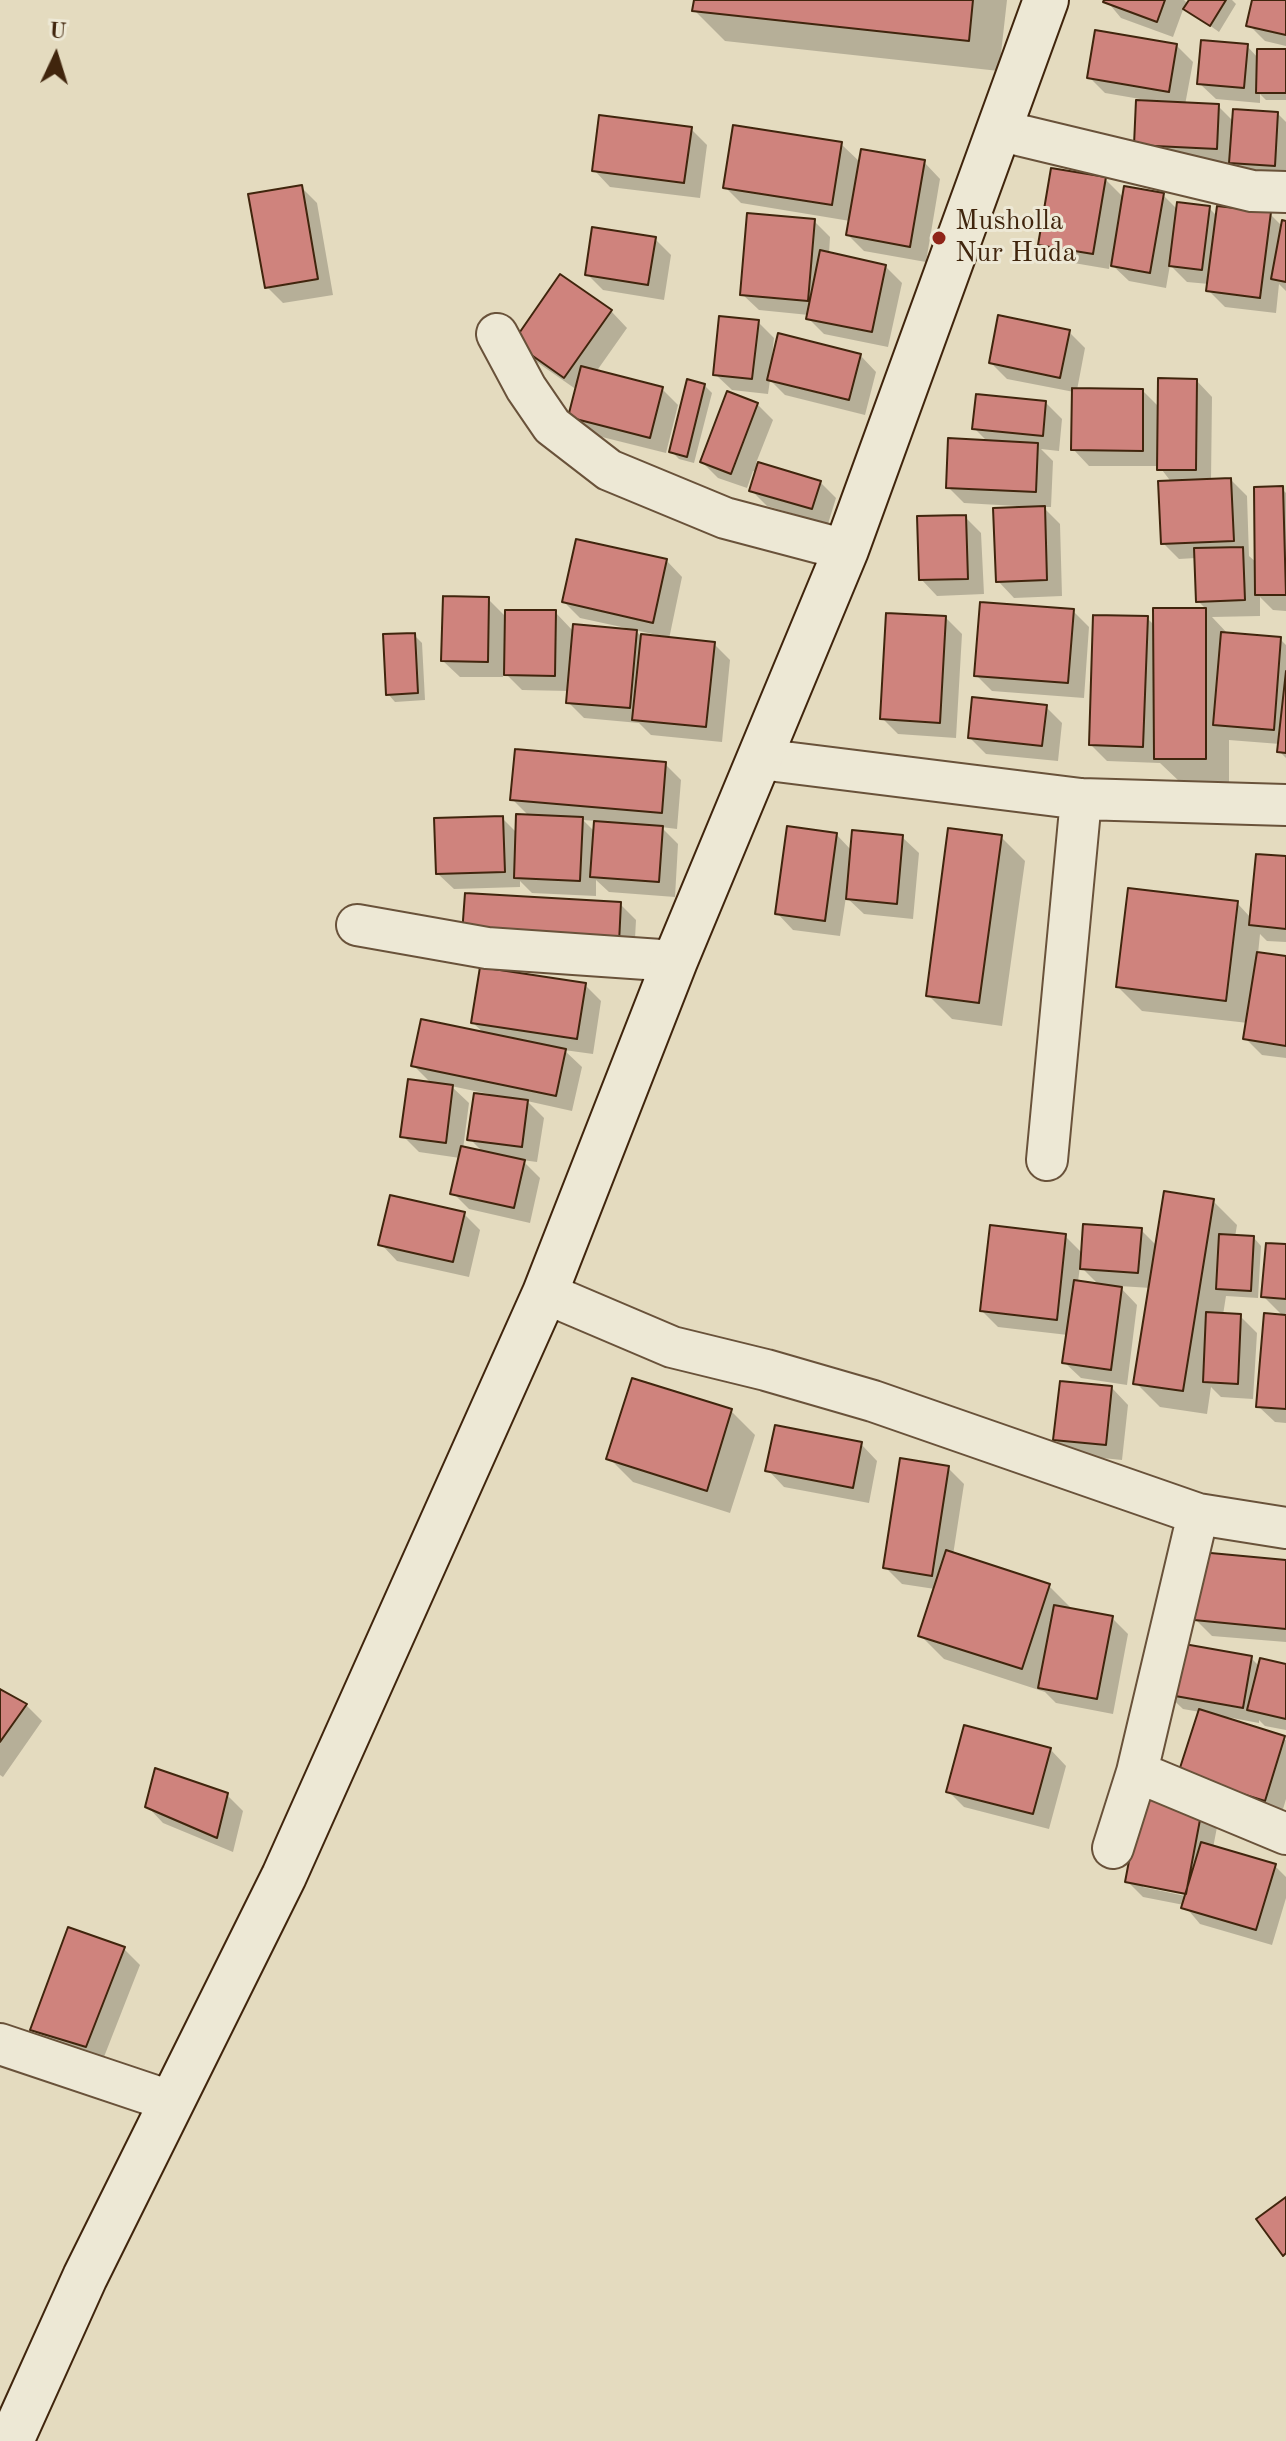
<!DOCTYPE html>
<style>
body{margin:0}
#map{position:relative;width:1286px;height:2441px;overflow:hidden;background:#e4dbbf;font-family:"Old Standard TT",serif}
canvas{display:block}
.north{position:absolute;left:16px;top:16px;width:80px;height:80px;-webkit-text-stroke:6px #ede8d5;paint-order:stroke;rotate:4deg;font-size:22px;font-weight:700;line-height:32px;text-align:center;color:#40250d}
.north::after{content:'';display:block;margin:auto;width:28px;height:36px;background:#40250d;clip-path:polygon(50% 0,100% 100%,50% 72%,0 100%)}
</style>
<div id="map">
<canvas width="1286" height="2441"></canvas>
<div class="north">U</div>
</div>
<script>
const g = document.querySelector('canvas').getContext('2d');
g.lineJoin = 'round';
function paint(path, color) {
  g.fillStyle = color;
  g.fill(path, 'evenodd');
}
function poly(rows) {
  const path = new Path2D();
  for (const r of rows) {
    path.moveTo(r[0], r[1]);
    for (let i = 2; i < r.length; i += 2) path.lineTo(r[i], r[i + 1]);
  }
  return path;
}
function stroke(path, color, width, dash) {
  g.strokeStyle = color;
  g.lineWidth = width;
  g.lineCap = dash ? 'butt' : 'round';
  g.setLineDash(dash || []);
  g.stroke(path);
}
function write(font, color, halo, rows, align = 'center') {
  g.font = font + ' "Old Standard TT",serif';
  g.lineWidth = 6;
  g.setLineDash([]);
  g.textBaseline = 'middle';
  g.strokeStyle = halo;
  g.fillStyle = color;
  for (const [text, x, y, turn = 0] of rows) {
    g.save();
    g.translate(x, y);
    g.rotate((+turn || 0) * Math.PI / 180);
    g.textAlign = isNaN(turn) ? turn : align;
    if (halo) g.strokeText(text, 0, 0);
    g.fillText(text, 0, 0);
    g.restore();
  }
}
paint(poly([
 [696,0,1007,0,999,71,725,41,694,10],
 [1106,0,1184,0,1188,4,1191,0,1232,0,1236,4,1219,32,1184,7,1173,37,1121,18],
 [1254,0,1286,0,1286,46,1265,41,1249,25],
 [1176,45,1193,62,1185,105,1218,106,1234,122,1278,114,1286,122,1286,181,1247,178,1233,164,1152,161,1136,145,1146,100,1105,93,1089,77],
 [1247,46,1258,58,1286,51,1286,100,1266,100,1260,94,1260,103,1216,99,1199,83],
 [691,129,707,145,700,198,610,187,594,170],
 [841,144,861,163,924,162,940,179,926,262,864,251,848,235,850,221,741,203,725,187],
 [1105,179,1124,198,1163,195,1178,210,1209,208,1218,217,1270,214,1283,227,1286,223,1286,291,1279,284,1276,313,1225,307,1208,290,1209,284,1187,282,1170,265,1166,288,1129,281,1110,263,1109,269,1056,260,1040,244],
 [301,187,317,203,333,295,283,303,267,287],
 [814,221,830,237,829,254,885,266,902,283,888,347,824,334,808,318,809,315,759,310,742,294],
 [655,239,671,255,664,300,603,290,587,274],
 [611,311,627,328,596,372,662,389,678,405,666,453,586,433,570,416,577,390,531,358,515,342],
 [758,322,774,338,772,357,860,355,876,372,865,415,785,395,770,380,768,394,732,390,715,374],
 [1069,332,1085,348,1077,390,1143,391,1160,408,1196,380,1212,397,1211,481,1231,480,1247,496,1249,556,1257,563,1282,489,1286,493,1286,611,1273,610,1260,597,1260,616,1212,617,1229,635,1280,639,1286,645,1286,758,1279,751,1280,744,1229,740,1229,782,1180,782,1160,763,1107,761,1091,745,1147,618,1155,626,1155,610,1207,610,1198,601,1196,558,1179,559,1163,543,1172,483,1159,466,1089,466,1073,449,1074,392,1007,379,991,363],
 [704,385,712,393,694,463,679,459,671,451],
 [1046,403,1062,419,1059,451,1041,449,1053,461,1051,507,1043,507,1060,524,1062,596,1014,598,998,581,1016,506,964,503,948,487,988,442,974,428],
 [757,404,773,420,756,463,820,482,836,498,828,524,767,506,751,490,757,472,753,471,747,488,718,478,702,462],
 [965,517,981,533,984,594,937,596,921,579],
 [666,560,682,577,669,639,714,644,730,660,722,742,651,735,639,723,584,718,568,702,569,691,522,690,503,671,503,677,460,677,443,661,488,599,507,618,555,612,574,632,625,631,626,628,580,618,564,602],
 [635,630,657,635,657,638,641,636],
 [1073,611,1089,627,1084,698,992,691,976,675],
 [945,617,962,634,956,738,898,734,882,718],
 [414,635,422,643,425,700,395,702,388,694],
 [1046,707,1062,723,1058,761,986,754,970,738],
 [665,764,681,780,677,829,661,827,678,844,675,897,609,892,596,880,596,896,532,893,520,881,520,887,454,889,437,873,502,818,518,834,530,817,512,799],
 [583,820,596,821,595,832],
 [836,834,852,851,902,837,919,853,913,919,864,914,846,897,840,936,793,930,777,913],
 [1001,837,1025,861,1002,1026,952,1019,928,995],
 [1286,858,1286,942,1267,941,1260,934,1258,954,1286,958,1286,1058,1262,1055,1245,1038,1248,1023,1142,1011,1118,987,1237,903,1251,918],
 [620,904,636,920,634,958,464,933],
 [585,985,601,1001,593,1054,564,1050,582,1067,572,1111,527,1101,544,1118,537,1162,522,1160,540,1178,530,1223,469,1209,453,1193,460,1158,419,1152,403,1136,433,1085,413,1065,485,1034,473,1023],
 [451,1086,489,1094,470,1139,484,1153,463,1149,469,1103],
 [1213,1201,1237,1225,1235,1237,1254,1238,1261,1246,1258,1298,1226,1296,1223,1315,1240,1316,1257,1333,1253,1399,1221,1397,1211,1387,1207,1414,1160,1407,1136,1383,1151,1288,1119,1286,1137,1305,1127,1385,1081,1378,1064,1362,1068,1335,998,1327,982,1311,1065,1236,1083,1254,1141,1230,1157,1246],
 [1080,1266,1099,1285,1078,1282],
 [464,1214,480,1230,469,1277,397,1261,381,1244],
 [1286,1246,1286,1423,1275,1422,1258,1406,1283,1316,1263,1296],
 [1112,1388,1128,1405,1122,1460,1072,1455,1055,1439],
 [731,1411,755,1435,730,1513,633,1482,609,1458],
 [861,1444,877,1461,869,1503,784,1487,768,1470],
 [948,1468,964,1484,953,1555,1049,1586,1074,1611,1112,1618,1128,1634,1113,1714,1056,1703,1045,1692,944,1659,920,1635,935,1589,902,1584,885,1567],
 [1286,1562,1286,1642,1212,1636,1196,1620],
 [1251,1658,1259,1666,1286,1666,1286,1730,1265,1726,1259,1720,1259,1723,1227,1717,1226,1720,1286,1740,1286,1799,1281,1816,1197,1790,1200,1712,1183,1709,1166,1693],
 [0,1691,26,1705,42,1721,3,1777,0,1775],
 [1050,1749,1066,1766,1049,1829,964,1807,948,1791],
 [227,1795,243,1811,233,1852,163,1823,147,1806],
 [1144,1795,1218,1822,1213,1848,1275,1866,1286,1877,1286,1898,1272,1945,1200,1924,1184,1905,1143,1897,1127,1881],
 [1143,1883,1196,1894,1195,1898,1143,1887],
 [124,1949,140,1965,102,2062,49,2046,32,2029]
]), '#0003');
const building = poly([
 [694,0,973,0,969,41,692,11,694,0],
 [1104,0,1165,0,1157,22,1103,2,1104,0],
 [1189,0,1226,0,1210,26,1183,9,1189,0],
 [1252,0,1286,0,1286,35,1246,26,1252,0],
 [1095,30,1177,44,1169,92,1087,78,1095,30],
 [1201,40,1248,44,1244,88,1197,84,1201,40],
 [1257,49,1286,49,1286,93,1256,93,1257,49],
 [1136,100,1219,104,1217,149,1134,145,1136,100],
 [1233,109,1278,112,1275,166,1229,163,1233,109],
 [599,115,692,127,684,183,592,171,599,115],
 [733,125,842,142,832,205,723,188,733,125],
 [861,149,925,160,910,247,846,235,861,149],
 [1051,168,1106,177,1093,254,1038,245,1051,168],
 [302,185,318,279,265,288,248,194,302,185],
 [1124,186,1164,193,1150,273,1111,266,1124,186],
 [1177,202,1210,206,1202,270,1169,266,1177,202],
 [1217,206,1271,212,1260,298,1206,291,1217,206],
 [747,213,815,219,808,301,740,295,747,213],
 [1282,220,1286,221,1286,282,1271,279,1282,220],
 [592,227,656,237,648,285,585,275,592,227],
 [820,250,886,265,872,332,806,319,820,250],
 [560,274,612,310,564,378,513,342,560,274],
 [998,315,1070,330,1060,378,989,363,998,315],
 [719,316,759,320,752,379,713,375,719,316],
 [778,333,861,354,849,400,767,380,778,333],
 [581,366,663,387,650,438,568,417,581,366],
 [1158,378,1197,379,1196,470,1157,470,1158,378],
 [687,379,705,384,687,457,669,452,687,379],
 [1072,388,1143,389,1143,451,1071,450,1072,388],
 [727,391,758,403,731,474,700,462,727,391],
 [976,394,1046,401,1043,436,972,429,976,394],
 [948,438,1038,443,1036,492,946,488,948,438],
 [758,462,821,481,812,509,749,491,758,462],
 [1231,478,1234,541,1161,544,1158,481,1231,478],
 [1283,486,1286,595,1255,595,1254,487,1283,486],
 [1045,506,1047,580,996,582,993,508,1045,506],
 [966,515,968,579,919,580,917,516,966,515],
 [576,539,667,559,653,623,562,602,576,539],
 [1243,547,1245,600,1196,602,1194,548,1243,547],
 [443,596,489,597,488,662,441,661,443,596],
 [980,602,1074,609,1068,683,974,676,980,602],
 [1153,608,1206,608,1206,759,1154,759,1153,608],
 [505,610,556,610,555,676,504,675,505,610],
 [886,613,946,616,940,723,880,719,886,613],
 [1093,615,1148,616,1143,747,1089,745,1093,615],
 [573,624,637,630,630,708,566,703,573,624],
 [1221,632,1281,637,1274,730,1213,725,1221,632],
 [415,633,418,693,386,695,383,634,415,633],
 [641,634,715,642,706,727,632,720,641,634],
 [1286,671,1286,753,1277,752,1286,671],
 [972,697,1047,705,1042,746,968,738,972,697],
 [515,749,666,762,662,813,510,800,515,749],
 [516,814,583,817,580,881,514,878,516,814],
 [503,816,505,872,436,874,434,818,503,816],
 [594,821,663,826,659,882,590,877,594,821],
 [787,826,837,833,825,921,775,914,787,826],
 [948,828,1002,835,979,1003,926,996,948,828],
 [852,830,903,835,897,904,846,899,852,830],
 [1256,854,1286,856,1286,929,1249,925,1256,854],
 [1128,888,1238,901,1226,1001,1116,987,1128,888],
 [465,893,621,902,619,943,462,934,465,893],
 [1257,952,1286,956,1286,1046,1243,1039,1257,952],
 [480,967,586,983,577,1039,471,1023,480,967],
 [421,1019,566,1049,556,1096,411,1066,421,1019],
 [408,1079,453,1085,446,1143,400,1137,408,1079],
 [474,1093,528,1100,522,1147,467,1140,474,1093],
 [461,1146,525,1160,514,1208,450,1194,461,1146],
 [1164,1191,1214,1199,1183,1391,1133,1384,1164,1191],
 [390,1195,465,1212,453,1262,378,1245,390,1195],
 [1083,1224,1142,1228,1138,1273,1080,1269,1083,1224],
 [990,1225,1066,1234,1057,1320,980,1311,990,1225],
 [1219,1234,1254,1236,1251,1291,1216,1289,1219,1234],
 [1266,1243,1286,1244,1286,1299,1261,1297,1266,1243],
 [1074,1280,1122,1287,1111,1370,1062,1363,1074,1280],
 [1206,1312,1241,1314,1238,1384,1203,1382,1206,1312],
 [1264,1313,1286,1315,1286,1409,1256,1407,1264,1313],
 [632,1378,732,1409,707,1491,606,1459,632,1378],
 [1060,1381,1112,1386,1106,1445,1053,1440,1060,1381],
 [775,1425,862,1442,853,1488,765,1471,775,1425],
 [900,1458,949,1466,932,1576,883,1568,900,1458],
 [946,1550,1050,1584,1022,1669,918,1636,946,1550],
 [1200,1552,1286,1560,1286,1629,1194,1620,1200,1552],
 [1054,1605,1113,1616,1097,1699,1038,1688,1054,1605],
 [1173,1642,1252,1656,1243,1708,1164,1694,1173,1642],
 [1260,1658,1286,1664,1286,1719,1247,1710,1260,1658],
 [0,1689,27,1704,0,1742,0,1689],
 [1199,1709,1285,1736,1265,1801,1178,1774,1199,1709],
 [964,1725,1051,1748,1033,1814,946,1792,964,1725],
 [155,1768,228,1793,217,1838,145,1807,155,1768],
 [1142,1793,1203,1804,1186,1894,1125,1882,1142,1793],
 [1201,1842,1276,1864,1256,1930,1181,1908,1201,1842],
 [68,1927,125,1947,86,2047,30,2030,68,1927],
 [1286,2197,1286,2253,1283,2256,1256,2219,1286,2197]
]);
paint(building, '#cf837d');
stroke(building, '#40250d', 2);
const street = poly([
 [998,130,1252,191,1286,192],
 [497,334,526,388,552,426,609,470,725,518,846,550],
 [760,759,1081,799,1286,805],
 [357,925,487,948,675,961],
 [1047,1160,1081,799],
 [545,1293,672,1347,766,1370,873,1401,1198,1514,1286,1528],
 [1137,1772,1286,1834],
 [1113,1848,1137,1772,1198,1514],
 [0,2044,170,2101]
]);
const secondary = poly([
 [11,2441,85,2277,284,1876,545,1293,675,961,846,550,1046,0]
]);
stroke(street, '#69523a', 44);
stroke(secondary, '#40250d', 48);
stroke(street, '#ede8d5', 40);
stroke(secondary, '#ede8d5', 44);
for (const [x, y, r, color] of [
 [939,238,8,"#8f2418"]
]) {
  const dot = new Path2D();
  dot.arc(x, y, r, 0, 2 * Math.PI);
  g.fillStyle = color;
  g.fill(dot);
  stroke(dot, '#ede8d5', 3);
}
write('28px', '#40250d', '#ede8d5', [
 ["Musholla",955,222],
 ["Nur Huda",955,254]
], 'left');
</script>
